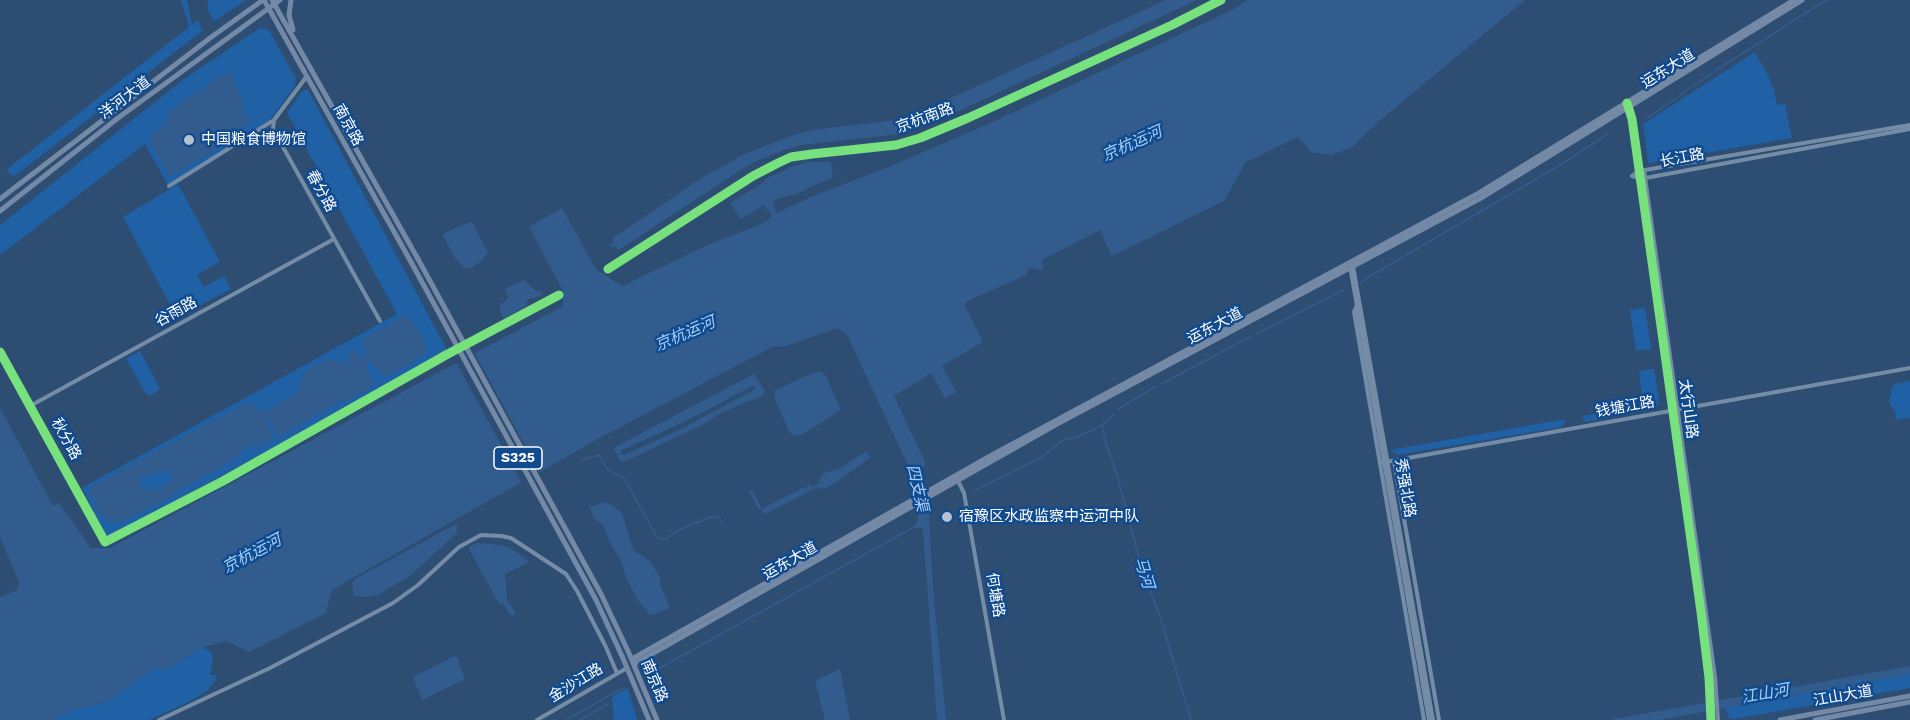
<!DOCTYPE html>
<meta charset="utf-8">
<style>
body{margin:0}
canvas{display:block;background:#2d4d72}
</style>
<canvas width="1910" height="720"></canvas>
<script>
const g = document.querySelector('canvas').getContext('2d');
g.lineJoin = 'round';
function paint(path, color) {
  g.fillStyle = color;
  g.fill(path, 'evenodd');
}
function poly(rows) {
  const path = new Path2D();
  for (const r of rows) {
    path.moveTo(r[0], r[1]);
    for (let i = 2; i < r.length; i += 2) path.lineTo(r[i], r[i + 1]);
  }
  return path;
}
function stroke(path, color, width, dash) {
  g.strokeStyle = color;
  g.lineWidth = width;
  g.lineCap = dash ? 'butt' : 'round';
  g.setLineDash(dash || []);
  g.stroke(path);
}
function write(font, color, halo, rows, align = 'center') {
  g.font = font + ' "Work Sans","Noto Sans SC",sans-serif';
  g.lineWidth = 5;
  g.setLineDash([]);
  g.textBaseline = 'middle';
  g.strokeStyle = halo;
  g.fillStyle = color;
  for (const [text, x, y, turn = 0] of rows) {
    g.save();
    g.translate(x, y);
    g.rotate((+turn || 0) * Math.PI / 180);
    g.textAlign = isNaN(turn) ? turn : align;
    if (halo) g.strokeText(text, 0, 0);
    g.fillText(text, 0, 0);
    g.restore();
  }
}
paint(poly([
 [181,0,187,0,192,25,198,20,202,31,16,175,13,176,6,170,189,27],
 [209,0,246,0,213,22,207,7],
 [260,28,269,30,296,79,295,86,270,120,168,185,145,144,0,255,0,225,184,79],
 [1755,52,1766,71,1774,90,1777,105,1785,104,1792,138,1648,163,1643,124],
 [308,90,448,352,110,537,106,535,92,512,94,511,82,488,397,314,287,113,302,91],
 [178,184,220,262,197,275,204,287,224,276,231,289,179,316,175,314,123,217],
 [1645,308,1651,349,1636,351,1630,310],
 [140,351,160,389,150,396,146,394,126,359],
 [1654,369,1659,402,1657,406,1650,410,1585,422,1582,416,1643,406,1639,371],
 [1910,381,1910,418,1895,420,1896,414,1889,402,1891,391,1894,384],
 [1566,419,1562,427,1397,455,1390,450],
 [203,647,211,652,213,661,210,675,216,675,217,678,208,690,187,703,149,720,52,720,67,711,107,702,153,669,165,670],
 [1910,674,1910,688,1734,719,1729,718,1726,711,1725,708],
 [628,688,637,720,614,720,612,699,613,696]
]), '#2060a5');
paint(poly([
 [1166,0,1197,0,946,117,900,134,802,145,784,150,754,162,736,173,619,250,615,246,612,248,610,244,613,243,613,238,703,177,747,153,794,135,813,130,897,120,960,94],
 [1247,0,1525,0,1377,123,1351,148,1331,155,1311,152,1298,137,1246,162,1224,201,1112,256,1100,230,1042,260,1043,270,1028,268,1027,274,1024,276,1022,274,1022,277,967,301,965,306,983,342,942,366,956,392,945,398,931,373,894,396,926,464,915,473,917,483,924,489,929,514,933,590,946,720,937,720,923,530,921,528,916,528,915,525,918,520,918,514,912,474,847,335,838,328,786,346,772,347,594,441,337,587,331,592,326,613,255,649,250,652,226,641,203,647,165,670,153,669,107,702,67,711,52,720,0,720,0,597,17,590,19,582,0,537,0,408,53,506,59,503,91,548,110,548,563,306,563,291,529,227,562,208,596,269,622,286,710,244,764,223,772,216,764,205,741,219,730,203,764,182,765,179,791,167,808,162,831,162,833,177,796,194,773,200,776,213,816,195,891,166,997,120,1234,9],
 [228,74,233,74,235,87,242,97,243,110,250,118,242,132,213,149,215,153,210,153,170,177,152,146,151,135,165,124,168,112,194,94,202,92,206,86,218,77],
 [470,222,473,223,488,253,479,263,469,269,463,267,455,258,443,236,446,232],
 [524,280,536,291,542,291,541,296,530,299,527,301,526,306,505,318,502,317,499,306,509,298,505,289],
 [405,316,412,321,425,341,426,354,388,376,383,375,369,360,366,365,373,383,367,391,348,400,340,401,282,435,276,434,267,417,265,417,273,437,271,440,258,447,249,446,245,447,238,456,218,469,187,485,157,504,120,522,112,522,104,519,94,505,95,501,89,491,92,486,239,407,249,403,255,405,261,413,266,411,290,397,297,391,303,374,314,366,327,359,346,363,349,359,348,355,354,349,359,357,363,355,366,349,361,342,363,339],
 [160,471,168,471,170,475,170,481,165,486,150,491,140,485,140,477,149,476],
 [821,371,826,376,841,410,803,434,794,436,790,433,776,402,774,391,803,377],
 [754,374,765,391,762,396,720,413,706,423,626,461,620,461,614,449,615,447],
 [753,386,756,388,754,390,677,431,624,455,620,454,622,450,686,421],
 [867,451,870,458,832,485,824,489,817,487,765,514,757,506,749,492,752,490,762,509,802,488,805,489,809,484,813,487,819,483,819,480,824,473,839,469],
 [605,502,612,505,622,513,633,550,650,561,661,579,660,584,670,608,653,615,649,614,638,600,627,580,621,561,609,541,604,526,595,519,590,509,590,507],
 [454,525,457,525,457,533,411,575,378,595,363,597,354,596,352,583,355,579],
 [477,543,500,545,509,547,529,561,528,563,505,574,507,600,516,614,512,616,502,603,499,604,470,551,469,547],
 [455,656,457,657,465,679,422,700,413,677],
 [1910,666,1910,674,1703,712,1659,720,1609,720],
 [840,669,850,720,825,720,815,681]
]), '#325c8d');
paint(poly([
 [473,350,541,475,523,485,455,360]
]), '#2d4d72');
stroke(poly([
 [1647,118,1718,69,1826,0],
 [1362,281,1565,162,1608,134],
 [1256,334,1343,290],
 [1161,384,1250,337],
 [1118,409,1155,387],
 [1102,425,1105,441,1117,475,1140,562,1161,620,1191,720],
 [582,460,599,455,608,470,624,478,655,534,659,539,666,539,681,529,713,516,719,517,724,526],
 [975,490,1040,458,1065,439,1078,437,1102,425,1114,414],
 [647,675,916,526],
 [566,720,623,688],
 [580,720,608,704]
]), '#325c8d', 1.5);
stroke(poly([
 [307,76,274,120,273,129,380,321],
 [1629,107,1701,612,1709,678,1711,720],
 [1910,125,1639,171,1632,176,1640,179,1910,129],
 [1644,170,1715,677,1718,720],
 [169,186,274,120],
 [1350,266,1429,720],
 [1353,266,1433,720],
 [608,269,753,176,778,163,791,157,812,154,896,145,920,138,968,118,1172,25,1221,0],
 [1357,305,1354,312,1424,720],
 [0,352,105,542,223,481,446,355,559,295],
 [30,406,334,239],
 [1394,461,1439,720],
 [1380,463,1910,368],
 [957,479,964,493,1004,720],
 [159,720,270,668,393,603,418,585,459,547,481,535,501,536,511,538,566,574,577,591,605,645,617,673],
 [537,720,627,668]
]), '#748ca6', 4);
stroke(poly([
 [264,0,411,262],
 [272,0,418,259],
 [291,0,289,15,293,30],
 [0,199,210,38,263,0],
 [0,211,118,118,280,0],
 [628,651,657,720],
 [622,656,649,720],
 [632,659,992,455,1479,193,1794,0],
 [634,664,1057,424,1481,198,1802,0],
 [1780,720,1910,696],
 [1815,720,1910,702]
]), '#7489a5', 5);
stroke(poly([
 [418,259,601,594,628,651],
 [411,262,596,600,622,656]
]), '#7489a5', 5);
stroke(poly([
 [1627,103,1632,119,1701,612,1709,678,1711,720],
 [608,269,753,176,778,163,791,157,812,154,896,145,920,138,968,118,1172,25,1221,0],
 [0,352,105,542,223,481,446,355,559,295]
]), '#77e17e', 9);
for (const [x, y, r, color] of [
 [189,140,6,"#b6c1ce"],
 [947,517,6,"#b6c1ce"]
]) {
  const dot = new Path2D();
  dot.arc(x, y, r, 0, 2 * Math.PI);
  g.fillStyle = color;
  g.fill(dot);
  stroke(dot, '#104b8f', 2);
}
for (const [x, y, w] of [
 [518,458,48]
]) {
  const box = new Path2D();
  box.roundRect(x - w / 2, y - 11, w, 22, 4.5);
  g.fillStyle = '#104b8f';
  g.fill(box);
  stroke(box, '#fff', 1.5);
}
write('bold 14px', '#fff', null, [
 ["S325",518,458]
]);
write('15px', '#fff', '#104b8f', [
 ["运东大道",1668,69,-32],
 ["洋河大道",125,98,-37],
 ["京杭南路",925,118,-20],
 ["南京路",348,125,61],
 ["长江路",1682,158,-11],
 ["春分路",321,191,61],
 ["谷雨路",176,312,-29],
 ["运东大道",1215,326,-28],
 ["钱塘江路",1625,407,-10],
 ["太行山路",1688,409,82],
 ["秋分路",66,439,61],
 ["秀强北路",1405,488,80],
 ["运东大道",790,561,-30],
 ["何塘路",995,595,80],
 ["南京路",654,681,67],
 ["金沙江路",576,683,-31],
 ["江山大道",1843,696,-10]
]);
write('15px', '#fff', '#104b8f', [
 ["中国粮食博物馆",201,140],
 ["宿豫区水政监察中运河中队",959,517]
], 'left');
write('italic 16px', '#a5cefa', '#104b8f', [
 ["京杭运河",1132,144,-24],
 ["京杭运河",685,334,-23],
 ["四支渠",917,488,77],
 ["京杭运河",252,554,-28],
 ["马河",1144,573,73],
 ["江山河",1765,694,-10]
]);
</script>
